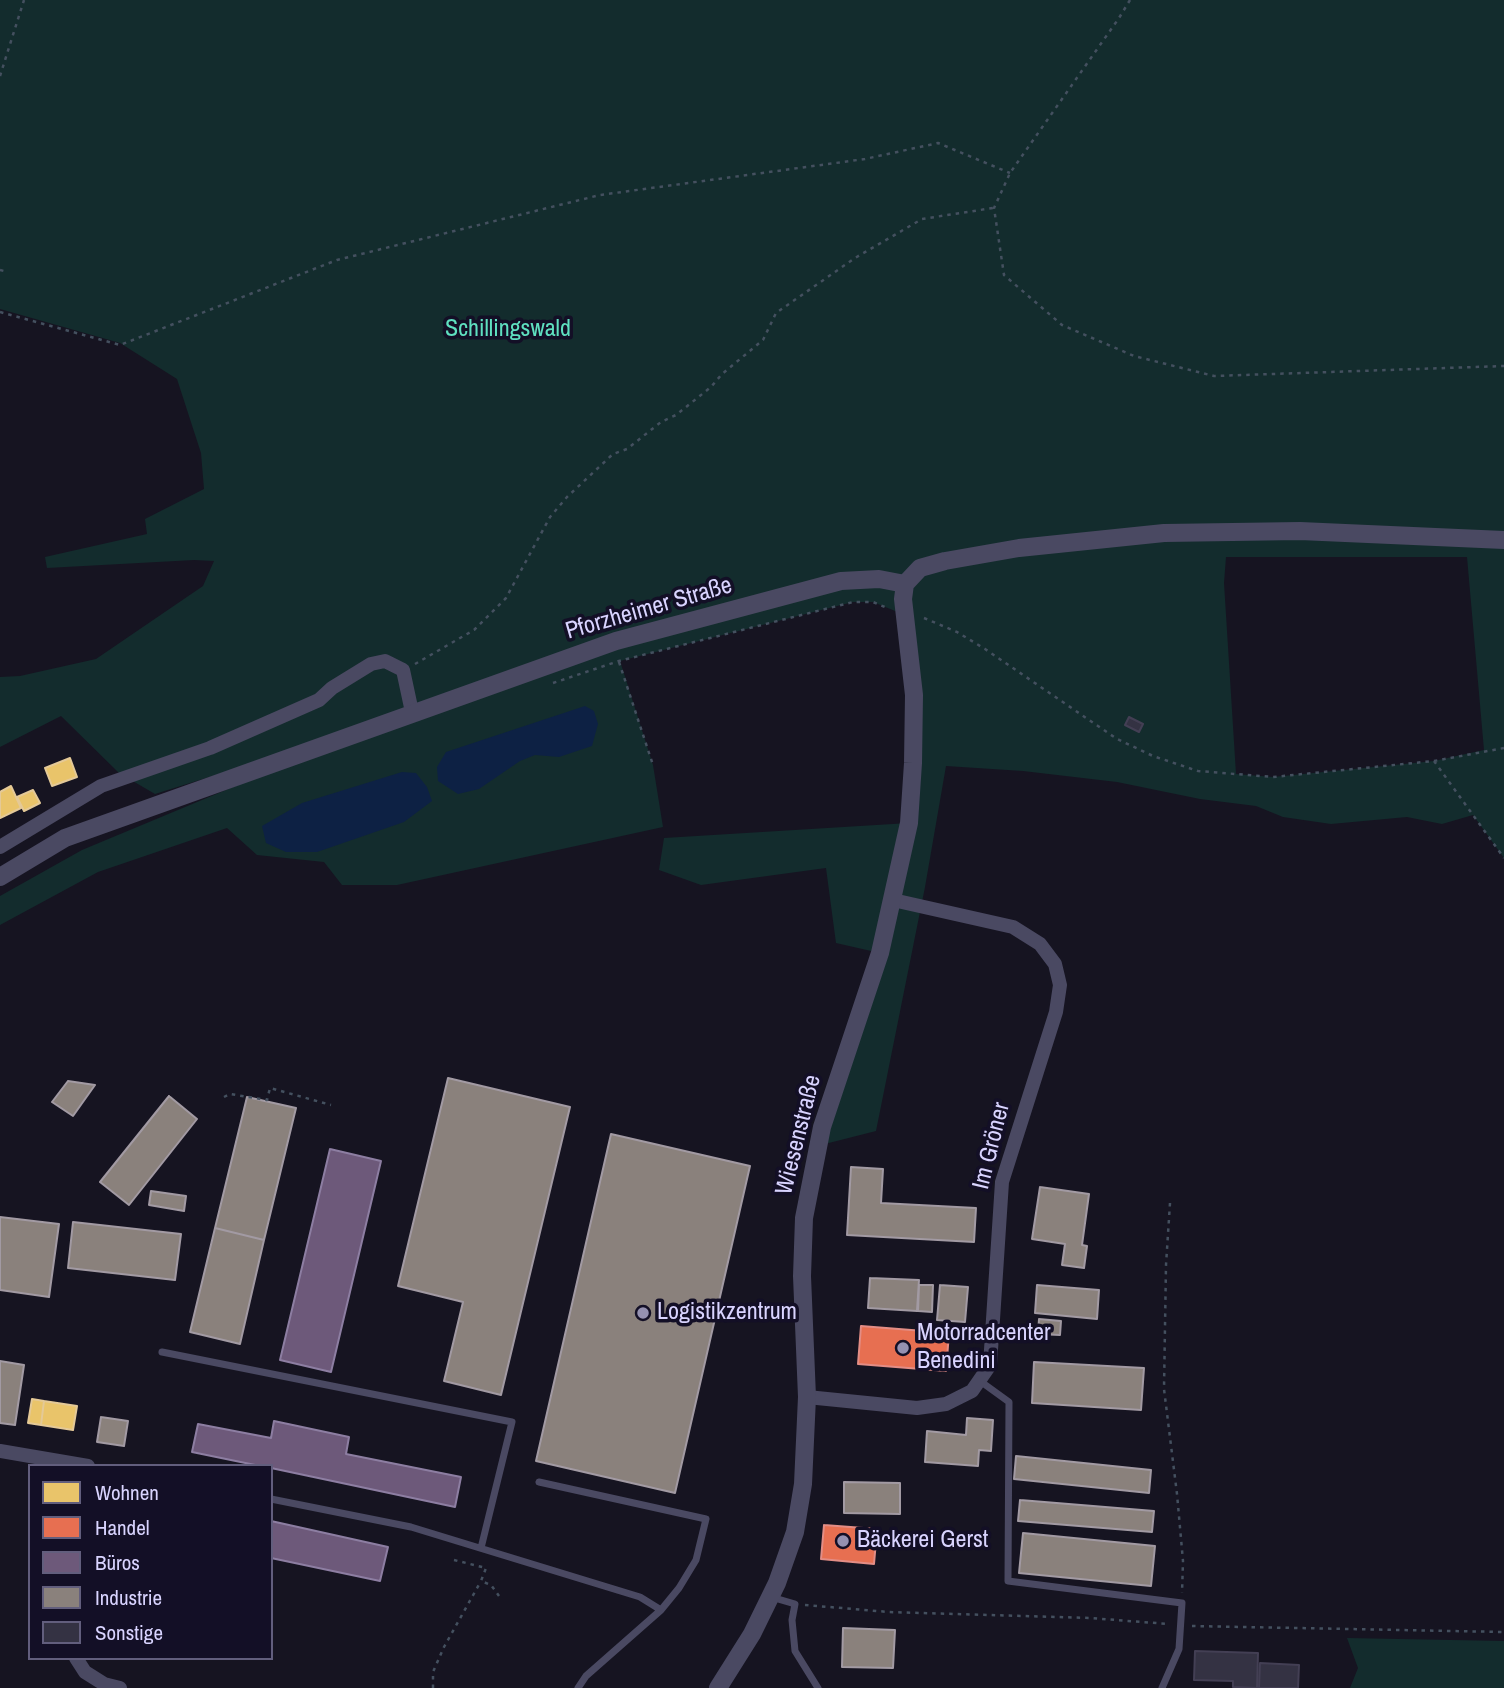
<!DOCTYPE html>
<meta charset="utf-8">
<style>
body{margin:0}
#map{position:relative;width:1504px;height:1688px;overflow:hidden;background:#161421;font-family:"Archivo Narrow",sans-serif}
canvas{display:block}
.legend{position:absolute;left:28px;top:1464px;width:245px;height:196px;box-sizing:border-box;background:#130f26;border:2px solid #625e7d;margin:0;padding:9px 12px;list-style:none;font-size:21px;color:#d9d4ff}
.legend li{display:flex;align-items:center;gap:14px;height:35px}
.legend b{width:35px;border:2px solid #625e7d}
</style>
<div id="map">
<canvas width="1504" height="1688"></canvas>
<ul class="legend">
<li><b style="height:19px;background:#e9c46a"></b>Wohnen</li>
<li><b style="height:19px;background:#e76f51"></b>Handel</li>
<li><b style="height:19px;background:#6d597a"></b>Büros</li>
<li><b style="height:19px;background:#8a817c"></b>Industrie</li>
<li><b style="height:19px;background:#343243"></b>Sonstige</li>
</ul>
</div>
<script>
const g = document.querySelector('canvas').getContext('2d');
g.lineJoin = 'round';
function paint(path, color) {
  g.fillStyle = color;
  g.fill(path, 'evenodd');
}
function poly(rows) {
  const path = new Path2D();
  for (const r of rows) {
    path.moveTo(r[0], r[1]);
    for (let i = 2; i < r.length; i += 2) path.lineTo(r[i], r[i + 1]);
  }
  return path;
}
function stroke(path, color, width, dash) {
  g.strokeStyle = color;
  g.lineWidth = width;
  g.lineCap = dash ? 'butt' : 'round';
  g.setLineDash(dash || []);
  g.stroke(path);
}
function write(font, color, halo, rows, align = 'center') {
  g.font = font + ' "Archivo Narrow",sans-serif';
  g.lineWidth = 7;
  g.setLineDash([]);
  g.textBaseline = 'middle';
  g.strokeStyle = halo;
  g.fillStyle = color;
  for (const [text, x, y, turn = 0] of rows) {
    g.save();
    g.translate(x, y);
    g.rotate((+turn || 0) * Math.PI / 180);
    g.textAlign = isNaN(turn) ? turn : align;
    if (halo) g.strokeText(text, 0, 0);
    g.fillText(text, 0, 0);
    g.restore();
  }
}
paint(poly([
 [0,0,1504,0,1504,858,1473,815,1442,824,1407,817,1331,824,1283,817,1256,806,1200,799,1117,782,1023,771,946,766,925,887,876,1131,817,1146,880,953,836,943,826,868,701,885,659,870,664,838,909,823,905,615,873,602,853,602,620,661,653,765,663,827,397,885,342,885,324,862,257,855,227,828,98,872,0,925,0,896,82,850,401,717,155,794,119,773,61,716,0,747,0,677,20,676,96,659,203,586,214,561,194,560,47,568,45,557,147,534,145,519,204,489,201,453,177,379,120,343,0,309],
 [1226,557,1467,557,1484,750,1434,761,1273,777,1236,774,1224,583],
 [1347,1638,1504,1641,1504,1688,1350,1688,1358,1668]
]), '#132c2d');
paint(poly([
 [585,706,594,711,598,724,592,746,559,757,535,755,520,761,479,789,458,794,438,781,437,767,446,752],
 [402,772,416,773,427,787,432,801,404,822,317,852,286,852,266,843,262,826,302,803]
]), '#0d2144');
const homes = poly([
 [70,758,77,777,52,786,45,768,70,758],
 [11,786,21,808,0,818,0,792,11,786],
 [33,790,40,803,24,811,17,797,33,790],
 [32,1399,44,1401,41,1425,28,1423,32,1399],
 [44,1401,77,1406,73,1430,41,1425,44,1401]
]);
paint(homes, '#e9c46a');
stroke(homes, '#e4c997', 2);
const shops = poly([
 [861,1326,949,1333,946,1371,858,1364,861,1326],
 [824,1525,877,1529,874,1564,821,1559,824,1525]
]);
paint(shops, '#e76f51');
stroke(shops, '#e38d85', 2);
const offices = poly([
 [330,1149,381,1161,331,1372,280,1360,330,1149],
 [274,1421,349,1437,346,1454,461,1477,455,1507,271,1468,271,1466,260,1466,192,1452,198,1424,271,1438,274,1421],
 [271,1521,388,1547,380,1581,271,1558,271,1521]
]);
paint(offices, '#6d597a');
stroke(offices, '#8d7ea2', 2);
const industry = poly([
 [448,1078,570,1107,501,1395,444,1381,463,1302,398,1286,448,1078],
 [68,1081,95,1085,73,1116,52,1102,68,1081],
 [169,1096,197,1119,129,1205,100,1182,169,1096],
 [247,1097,296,1108,264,1240,215,1228,247,1097],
 [611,1134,750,1166,675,1493,536,1461,611,1134],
 [851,1167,883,1169,881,1203,976,1208,974,1242,847,1235,851,1167],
 [1040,1187,1089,1194,1082,1245,1087,1246,1084,1268,1062,1265,1065,1244,1032,1239,1040,1187],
 [151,1191,186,1196,184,1211,149,1205,151,1191],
 [0,1217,59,1224,49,1297,0,1290,0,1217],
 [73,1222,181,1234,175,1280,68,1268,73,1222],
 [215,1228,264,1240,240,1344,190,1332,215,1228],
 [870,1278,919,1280,917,1311,868,1308,870,1278],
 [919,1285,933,1285,932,1312,918,1311,919,1285],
 [940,1285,968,1287,965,1322,937,1320,940,1285],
 [1037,1285,1099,1290,1097,1319,1035,1313,1037,1285],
 [1039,1319,1061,1321,1060,1335,1038,1334,1039,1319],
 [0,1361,24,1365,15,1425,0,1423,0,1361],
 [1034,1362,1144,1368,1141,1410,1032,1403,1034,1362],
 [101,1417,128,1421,124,1446,97,1442,101,1417],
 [967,1418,993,1420,991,1451,979,1450,978,1466,925,1462,927,1431,966,1435,967,1418],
 [1016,1456,1151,1470,1149,1493,1014,1479,1016,1456],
 [844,1482,900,1483,900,1514,844,1513,844,1482],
 [1020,1500,1154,1511,1152,1532,1018,1521,1020,1500],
 [1023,1533,1155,1546,1151,1586,1019,1573,1023,1533],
 [843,1628,895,1630,893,1668,842,1667,843,1628]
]);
paint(industry, '#8a817c');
stroke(industry, '#a29aa3', 2);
const building = poly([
 [1129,717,1143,724,1139,732,1125,725,1129,717],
 [1195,1651,1258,1653,1257,1688,1233,1687,1233,1681,1194,1680,1195,1651],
 [1260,1663,1299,1665,1298,1688,1259,1688,1260,1663]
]);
paint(building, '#343243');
stroke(building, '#433f54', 2);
stroke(poly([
 [1130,0,1119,18,1010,173,994,208,1004,275,1062,325,1134,356,1214,376,1504,366],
 [0,76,24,0],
 [0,270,4,271],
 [0,312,120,345,337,260,600,195,865,159,938,143,1010,173],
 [924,618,957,632,985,649,1117,739,1153,756,1198,771,1273,777,1434,761,1504,748],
 [619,662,653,765],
 [415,664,474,630,506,598,550,517,567,497,613,454,627,449,661,422,676,415,711,387,722,374,763,340,776,313,855,258,922,219,993,208],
 [553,683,619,661,853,602,873,602,887,608],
 [1434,761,1504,858],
 [224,1097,230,1094,267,1100,270,1088,331,1105],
 [1170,1203,1166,1265,1164,1389,1177,1494,1183,1561,1182,1593],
 [454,1560,486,1568,481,1581,491,1585,499,1596],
 [805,1605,889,1612,1090,1618,1168,1624],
 [1192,1626,1504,1632],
 [433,1688,433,1672,444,1647,481,1581]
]), '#44505f', 2.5, [3.5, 5]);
stroke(poly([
 [162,1352,512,1422,481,1548],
 [980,1381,1009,1402,1008,1581,1182,1603,1179,1649,1162,1688],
 [539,1482,706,1519,696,1560,679,1588,661,1610,586,1676,578,1688],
 [271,1499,411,1527,640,1597,661,1610],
 [771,1597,795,1604,792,1620,795,1651,818,1688]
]), '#4a4962', 7);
stroke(poly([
 [0,847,101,786,210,748,319,700,332,688,371,664,385,661,403,670,412,712],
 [807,1397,917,1408,946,1404,972,1391,990,1365,1002,1182,1056,1012,1060,985,1055,964,1040,944,1013,927,893,900],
 [0,1451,88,1466],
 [76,1658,85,1672,104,1684,120,1688]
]), '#4a4962', 14);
stroke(poly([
 [0,877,65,838,616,641,841,581,879,579,905,584],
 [718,1688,752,1634,777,1583,795,1532,803,1484,807,1397,802,1276,804,1218,822,1127,880,953,909,823,913,763,914,695,903,599,905,584,920,568,945,561,1019,548,1164,533,1300,531,1504,540]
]), '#4a4962', 18);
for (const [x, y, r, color] of [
 [643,1313,7,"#9591b1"],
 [903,1348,7,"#9591b1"],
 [843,1541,7,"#9591b1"]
]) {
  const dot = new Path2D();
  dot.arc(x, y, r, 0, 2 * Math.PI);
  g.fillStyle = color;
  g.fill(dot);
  stroke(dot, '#130f26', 2.5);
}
write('24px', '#5fe0c0', '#130f26', [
 ["Schillingswald",508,330]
]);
write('24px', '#d9d4ff', '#130f26', [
 ["Pforzheimer Straße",649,609,-16],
 ["Wiesenstraße",799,1135,-76],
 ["Im Gröner",992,1146,-76]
]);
write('24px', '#d9d4ff', '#130f26', [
 ["Logistikzentrum",657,1313],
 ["Motorradcenter",917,1334],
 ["Benedini",917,1362],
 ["Bäckerei Gerst",857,1541]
], 'left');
</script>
